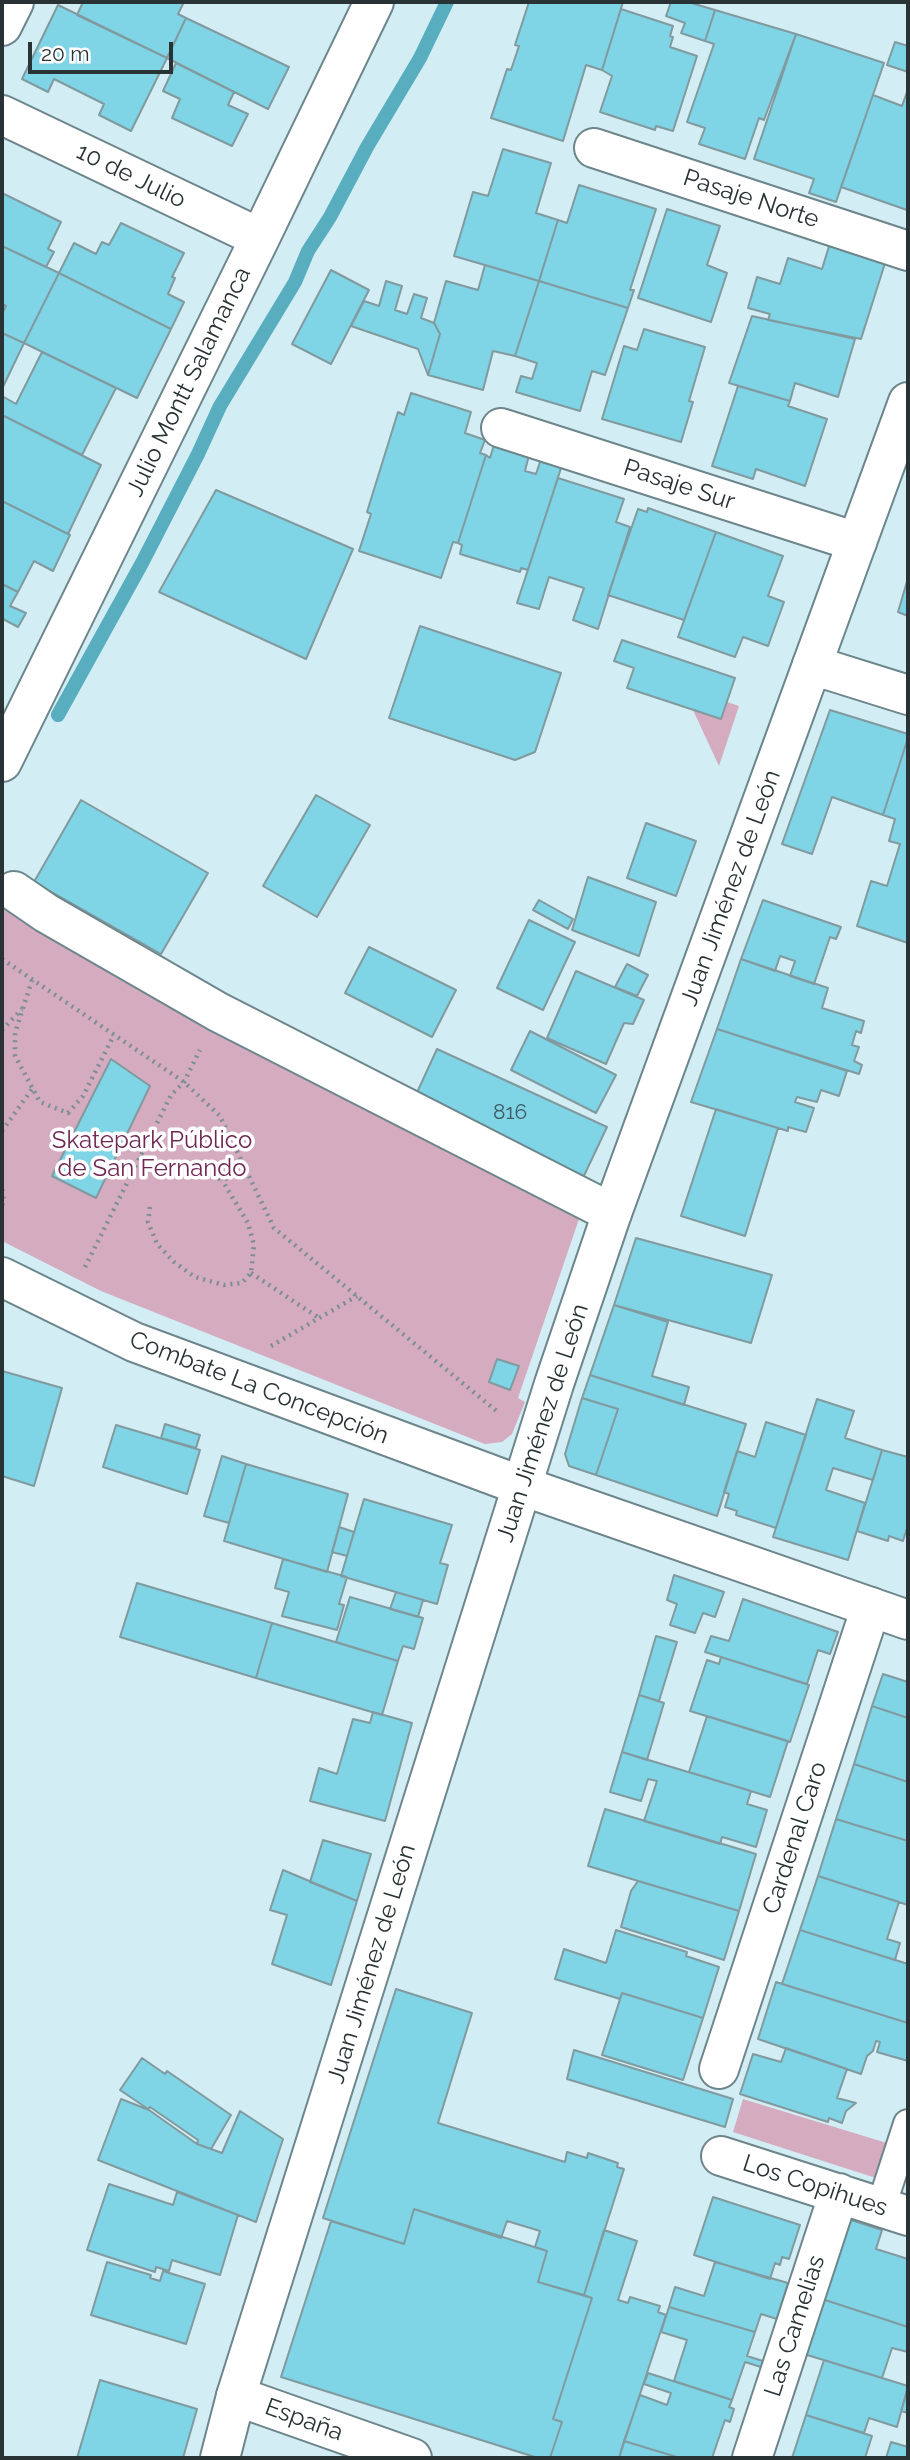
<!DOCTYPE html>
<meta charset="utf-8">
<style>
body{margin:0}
#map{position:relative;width:910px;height:2460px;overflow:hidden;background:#d2edf3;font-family:Raleway,sans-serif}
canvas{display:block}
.frame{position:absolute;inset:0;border:4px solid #293335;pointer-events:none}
.scale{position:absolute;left:28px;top:42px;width:145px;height:32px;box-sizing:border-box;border:4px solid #293335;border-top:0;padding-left:9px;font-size:21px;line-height:24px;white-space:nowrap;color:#293335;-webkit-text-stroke:5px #fff;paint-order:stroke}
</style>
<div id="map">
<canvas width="910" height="2460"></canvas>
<div class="frame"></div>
<div class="scale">20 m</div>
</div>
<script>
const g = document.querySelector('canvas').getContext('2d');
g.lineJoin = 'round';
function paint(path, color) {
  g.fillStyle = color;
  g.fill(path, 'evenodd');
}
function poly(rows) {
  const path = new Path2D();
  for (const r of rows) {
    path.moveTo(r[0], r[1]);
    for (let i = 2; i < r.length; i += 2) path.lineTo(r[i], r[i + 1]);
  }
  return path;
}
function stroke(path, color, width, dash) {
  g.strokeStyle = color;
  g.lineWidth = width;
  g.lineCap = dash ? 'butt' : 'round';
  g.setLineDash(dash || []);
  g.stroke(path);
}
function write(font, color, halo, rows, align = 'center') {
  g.font = font + ' Raleway,sans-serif';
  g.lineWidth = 7;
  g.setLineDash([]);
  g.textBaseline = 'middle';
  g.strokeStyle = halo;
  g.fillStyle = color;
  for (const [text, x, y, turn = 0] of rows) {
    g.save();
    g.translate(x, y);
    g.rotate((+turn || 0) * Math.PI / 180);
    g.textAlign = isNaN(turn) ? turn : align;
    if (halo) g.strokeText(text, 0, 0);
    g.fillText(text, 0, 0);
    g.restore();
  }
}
paint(poly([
 [727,702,739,706,719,766,693,710,720,719],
 [2,898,580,1216,518,1398,525,1402,512,1434,502,1442,485,1444,101,1291,2,1241],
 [743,2099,890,2144,879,2179,733,2132]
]), '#d5abc0');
stroke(poly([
 [58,715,142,563,198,454,220,406,295,282,308,251,330,217,367,147,420,58,447,2]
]), '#58adbe', 14);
const building = poly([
 [83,2,184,2,178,14,186,18,167,58,77,15,83,2],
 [529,2,623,2,602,70,586,65,563,141,491,118,507,69,511,70,519,46,515,45,529,2],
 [671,2,688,2,715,10,705,41,681,33,685,23,666,16,671,2],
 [58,5,167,58,131,131,99,115,104,104,54,79,48,92,22,79,58,5],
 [621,9,673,26,670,36,673,37,670,47,697,56,673,131,656,126,655,130,600,112,612,76,602,70,621,9],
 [715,10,796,34,764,120,759,118,745,159,699,144,705,128,687,122,714,44,705,41,715,10],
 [186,18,289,67,268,109,167,58,186,18],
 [796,34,884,63,836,202,809,193,814,179,754,159,796,34],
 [895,42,908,46,908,72,887,65,895,42],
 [176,63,234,92,228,105,248,114,232,146,172,118,180,99,163,91,176,63],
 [908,89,908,205,907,210,841,187,873,95,902,106,908,89],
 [503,149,551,163,536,213,558,220,539,281,454,256,473,192,488,196,503,149],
 [579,185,656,209,630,290,634,290,628,308,539,281,558,220,567,223,579,185],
 [2,193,61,222,48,249,54,252,46,267,2,246,2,193],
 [667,209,720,226,707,265,727,273,711,322,638,298,667,209],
 [121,223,184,253,172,277,175,278,168,294,184,302,171,329,59,273,74,243,96,254,102,242,109,245,121,223],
 [830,243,886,260,861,339,768,320,770,314,748,308,757,277,780,284,788,258,822,269,830,243],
 [2,246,59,273,24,343,2,333,2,314,6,306,2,304,2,246],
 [485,265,539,281,515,356,493,351,483,390,428,375,440,334,434,323,446,281,478,290,485,265],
 [331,270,369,290,331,364,292,344,331,270],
 [59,273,171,329,137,398,24,343,59,273],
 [386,281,402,286,395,310,407,314,414,294,427,298,421,318,434,323,440,334,428,375,418,349,351,326,364,301,379,306,386,281],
 [539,281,628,308,605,375,592,371,580,411,516,392,521,376,532,379,537,363,515,356,539,281],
 [752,316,855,339,838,397,795,383,790,401,729,383,752,316],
 [644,329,705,347,689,401,693,402,681,442,602,419,624,346,637,350,644,329],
 [2,333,24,343,2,389,2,333],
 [42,352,116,388,82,455,2,415,2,396,16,404,42,352],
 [738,386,790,401,788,406,827,419,805,486,756,469,753,479,712,466,738,386],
 [411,393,471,412,465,433,485,440,480,453,486,455,458,543,453,542,441,578,359,551,371,514,367,512,398,412,404,415,411,393],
 [2,415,101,465,68,534,2,501,2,415],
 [494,445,529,455,525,471,536,474,541,459,562,465,528,570,521,568,520,572,460,554,462,545,458,543,486,455,490,458,494,445],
 [558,478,624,499,616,522,630,527,598,629,573,620,584,588,549,577,539,609,517,603,558,478],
 [216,490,353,549,306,659,159,592,216,490],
 [2,501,70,535,53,571,34,561,18,592,2,584,2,501],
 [648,508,716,532,684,620,608,595,638,509,647,512,648,508],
 [716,532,783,556,768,596,784,602,768,646,743,637,735,657,678,637,716,532],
 [908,578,908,616,898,612,908,578],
 [2,584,18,592,10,606,26,613,18,627,3,619,2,621,2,584],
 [420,626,561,673,535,752,515,760,389,718,420,626],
 [622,640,735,678,721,719,627,688,634,668,614,661,622,640],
 [830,710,908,734,908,738,883,815,832,797,812,854,782,844,830,710],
 [908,738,908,943,857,926,871,881,887,886,900,844,889,841,895,819,883,815,908,738],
 [316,795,370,825,317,917,263,886,316,795],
 [81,800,208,873,161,954,34,882,81,800],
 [646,823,696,841,676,896,627,878,646,823],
 [588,877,656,902,639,956,572,930,588,877],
 [539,900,573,919,568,929,533,910,539,900],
 [763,900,841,927,836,939,830,937,814,984,790,976,795,961,780,956,775,971,741,959,763,900],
 [529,920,575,942,543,1010,497,988,529,920],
 [369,947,456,990,432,1037,345,993,369,947],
 [741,959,828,988,822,1008,864,1021,861,1033,856,1031,852,1045,859,1047,854,1061,862,1065,859,1074,717,1029,741,959],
 [627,964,648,975,637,996,615,987,627,964],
 [576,971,644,1000,633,1024,624,1023,606,1064,547,1038,576,971],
 [717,1029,847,1071,839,1096,821,1090,817,1102,797,1097,795,1102,814,1108,806,1132,788,1127,788,1131,691,1102,717,1029],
 [530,1031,616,1075,596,1113,511,1070,530,1031],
 [437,1049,607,1127,582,1180,414,1099,437,1049],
 [111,1059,150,1086,96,1198,52,1176,111,1059],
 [716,1109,778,1128,745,1236,681,1216,716,1109],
 [636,1238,772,1275,751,1343,614,1305,636,1238],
 [614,1305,668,1322,652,1376,689,1387,684,1405,590,1375,614,1305],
 [497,1359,519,1366,510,1390,489,1382,497,1359],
 [2,1371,62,1388,34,1486,2,1476,2,1371],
 [590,1375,746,1424,717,1516,596,1475,618,1409,582,1398,590,1375],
 [582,1398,618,1409,596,1475,569,1466,565,1454,582,1398],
 [817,1399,854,1411,845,1438,882,1450,873,1480,833,1468,826,1490,865,1503,848,1560,773,1537,817,1399],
 [766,1422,806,1435,776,1528,736,1515,737,1511,725,1507,729,1494,724,1492,737,1451,755,1457,766,1422],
 [165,1424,200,1435,196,1448,161,1438,165,1424],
 [116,1425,200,1450,187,1494,103,1467,116,1425],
 [882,1450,908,1457,908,1525,903,1541,889,1536,888,1541,857,1531,882,1450],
 [222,1456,246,1464,229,1523,204,1516,222,1456],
 [246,1464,348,1494,327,1572,224,1541,246,1464],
 [364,1499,452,1525,440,1563,448,1565,437,1604,341,1576,364,1499],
 [339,1527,354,1532,347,1556,332,1552,339,1527],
 [283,1559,347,1577,339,1604,344,1605,337,1630,282,1616,289,1592,275,1588,283,1559],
 [674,1575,724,1592,715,1617,703,1613,695,1633,670,1625,677,1604,667,1600,674,1575],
 [137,1583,272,1623,256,1678,120,1637,137,1583],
 [396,1592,423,1600,418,1617,390,1609,396,1592],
 [350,1597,423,1618,414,1649,403,1646,398,1661,336,1642,350,1597],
 [743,1599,838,1632,830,1654,818,1650,807,1684,705,1652,711,1636,729,1641,743,1599],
 [272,1623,398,1661,382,1715,256,1678,272,1623],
 [656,1636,677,1642,659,1701,639,1695,656,1636],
 [721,1657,809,1685,790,1742,690,1711,707,1660,719,1664,721,1657],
 [883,1674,908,1682,908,1718,872,1706,883,1674],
 [639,1695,664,1703,647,1760,622,1752,639,1695],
 [872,1706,908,1718,908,1782,854,1764,872,1706],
 [373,1712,412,1723,385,1821,310,1801,319,1768,337,1774,353,1719,370,1723,373,1712],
 [707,1716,788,1741,770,1797,689,1772,707,1716],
 [622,1752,751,1791,747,1804,767,1810,756,1847,722,1837,720,1844,644,1821,657,1781,648,1779,641,1801,610,1792,622,1752],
 [854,1764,908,1782,908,1841,836,1819,854,1764],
 [605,1809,756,1854,739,1911,588,1866,605,1809],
 [836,1819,908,1841,908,1905,818,1876,836,1819],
 [323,1840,371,1854,357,1901,310,1882,323,1840],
 [283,1870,357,1901,331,1985,272,1964,287,1915,270,1910,283,1870],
 [818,1876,899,1902,887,1939,900,1943,895,1960,800,1930,818,1876],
 [638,1881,739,1911,724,1960,621,1927,631,1891,638,1881],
 [616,1930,687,1952,686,1956,719,1967,703,2018,622,1993,620,1999,555,1979,564,1949,606,1963,616,1930],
 [800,1930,908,1964,908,2023,782,1984,800,1930],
 [776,1982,908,2023,908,2061,877,2052,880,2042,876,2041,873,2051,867,2056,861,2074,758,2039,776,1982],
 [396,1989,472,2013,438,2123,565,2162,567,2152,587,2158,588,2153,618,2163,617,2167,624,2169,584,2295,538,2282,547,2251,535,2247,540,2231,507,2221,501,2238,414,2209,404,2244,323,2218,396,1989],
 [622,1993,703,2018,683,2080,602,2055,622,1993],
 [786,2048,847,2069,837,2098,856,2103,846,2111,842,2123,829,2118,828,2122,740,2094,753,2054,781,2062,786,2048],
 [574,2050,733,2099,725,2127,567,2079,574,2050],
 [142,2058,165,2074,167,2071,231,2115,211,2149,197,2144,198,2140,150,2107,148,2109,120,2090,142,2058],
 [121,2099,149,2110,197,2144,222,2153,240,2111,283,2139,256,2222,98,2160,121,2099],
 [109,2184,173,2205,177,2192,238,2215,220,2275,172,2260,169,2271,156,2267,155,2272,87,2250,109,2184],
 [713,2197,800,2225,789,2259,782,2257,780,2265,775,2263,770,2279,694,2255,713,2197],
 [414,2209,547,2251,538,2282,592,2298,553,2419,562,2422,550,2458,538,2458,281,2377,331,2221,404,2244,414,2209],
 [848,2219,882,2230,876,2249,908,2259,908,2327,822,2299,848,2219],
 [604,2230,637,2241,618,2300,628,2303,630,2297,660,2306,658,2312,666,2315,619,2458,550,2458,562,2422,553,2419,592,2298,584,2295,604,2230],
 [107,2262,151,2275,150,2278,160,2281,163,2271,205,2284,186,2344,91,2315,107,2262],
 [715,2262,788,2283,777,2319,761,2314,755,2332,669,2307,675,2287,704,2296,715,2262],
 [822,2299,908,2327,908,2352,892,2348,882,2378,804,2354,822,2299],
 [669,2307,755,2332,747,2356,766,2362,764,2368,745,2362,732,2400,674,2381,687,2340,661,2332,669,2307],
 [824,2360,908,2386,897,2427,869,2418,864,2433,806,2415,824,2360],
 [648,2373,732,2400,729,2407,734,2409,730,2422,725,2420,712,2458,680,2458,624,2441,640,2395,667,2405,671,2393,644,2384,648,2373],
 [100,2380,197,2409,183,2458,77,2458,100,2380],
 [908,2390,908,2413,901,2411,908,2390],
 [806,2415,872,2436,865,2458,792,2458,806,2415],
 [624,2441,680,2458,619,2458,624,2441],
 [891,2442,908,2447,908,2458,886,2458,891,2442]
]);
paint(building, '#7fd4e5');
stroke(building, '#819a9f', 2);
const pedestrian = poly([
 [881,2207,908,2124]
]);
const minor = poly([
 [2,26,14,2],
 [2,115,260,238],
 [594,148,908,251],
 [501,428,857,542],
 [2,762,260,238,374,2],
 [14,891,46,913,218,1012,612,1213],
 [719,2069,871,1607],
 [721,2156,908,2216],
 [236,2396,412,2458],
 [752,2458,839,2193]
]);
const tertiary = poly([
 [812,665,908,695],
 [2,1277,134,1342,522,1486,908,1620]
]);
const secondary = poly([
 [220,2458,236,2396,554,1384,612,1213,908,402]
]);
stroke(pedestrian, '#6d868b', 32);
stroke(minor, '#6d868b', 42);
stroke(tertiary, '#6d868b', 42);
stroke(secondary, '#6d868b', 42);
stroke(poly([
 [2,959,184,1082,220,1116,274,1228,499,1413],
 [32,980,15,1033,15,1056,40,1102,68,1113,83,1096,114,1035],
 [2,1030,22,1009],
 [2,1131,32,1089],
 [141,1157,172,1173,188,1168,205,1172,222,1180,247,1172],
 [2,1190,4,1193,2,1208],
 [150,1207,148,1222,157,1244,174,1262,195,1277,224,1285,242,1283,251,1273,254,1245,248,1223,222,1180],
 [85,1267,171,1095,184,1082,200,1050],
 [251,1273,319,1318],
 [271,1346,357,1296]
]), '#7b8e92', 4.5, [2, 5]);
stroke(pedestrian, '#fff', 28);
stroke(minor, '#fff', 38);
stroke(tertiary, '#fff', 38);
stroke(secondary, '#fff', 38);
write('21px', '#3e5b61', null, [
 ["816",510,1113]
]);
write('24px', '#293335', '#fff', [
 ["10 de Julio",131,176,26],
 ["Pasaje Norte",751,199,18],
 ["Julio Montt Salamanca",189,382,-64],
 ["Pasaje Sur",679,485,18],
 ["Juan Jiménez de León",731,888,-70],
 ["Combate La Concepción",259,1388,21],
 ["Juan Jiménez de León",543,1423,-72],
 ["Cardenal Caro",795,1838,-72],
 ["Juan Jiménez de León",372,1964,-73],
 ["Los Copihues",815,2186,18],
 ["Las Camelias",795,2326,-72],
 ["España",304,2420,20]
]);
write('24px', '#702753', '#fff', [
 ["Skatepark Público",152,1141],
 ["de San Fernando",152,1169]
]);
</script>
